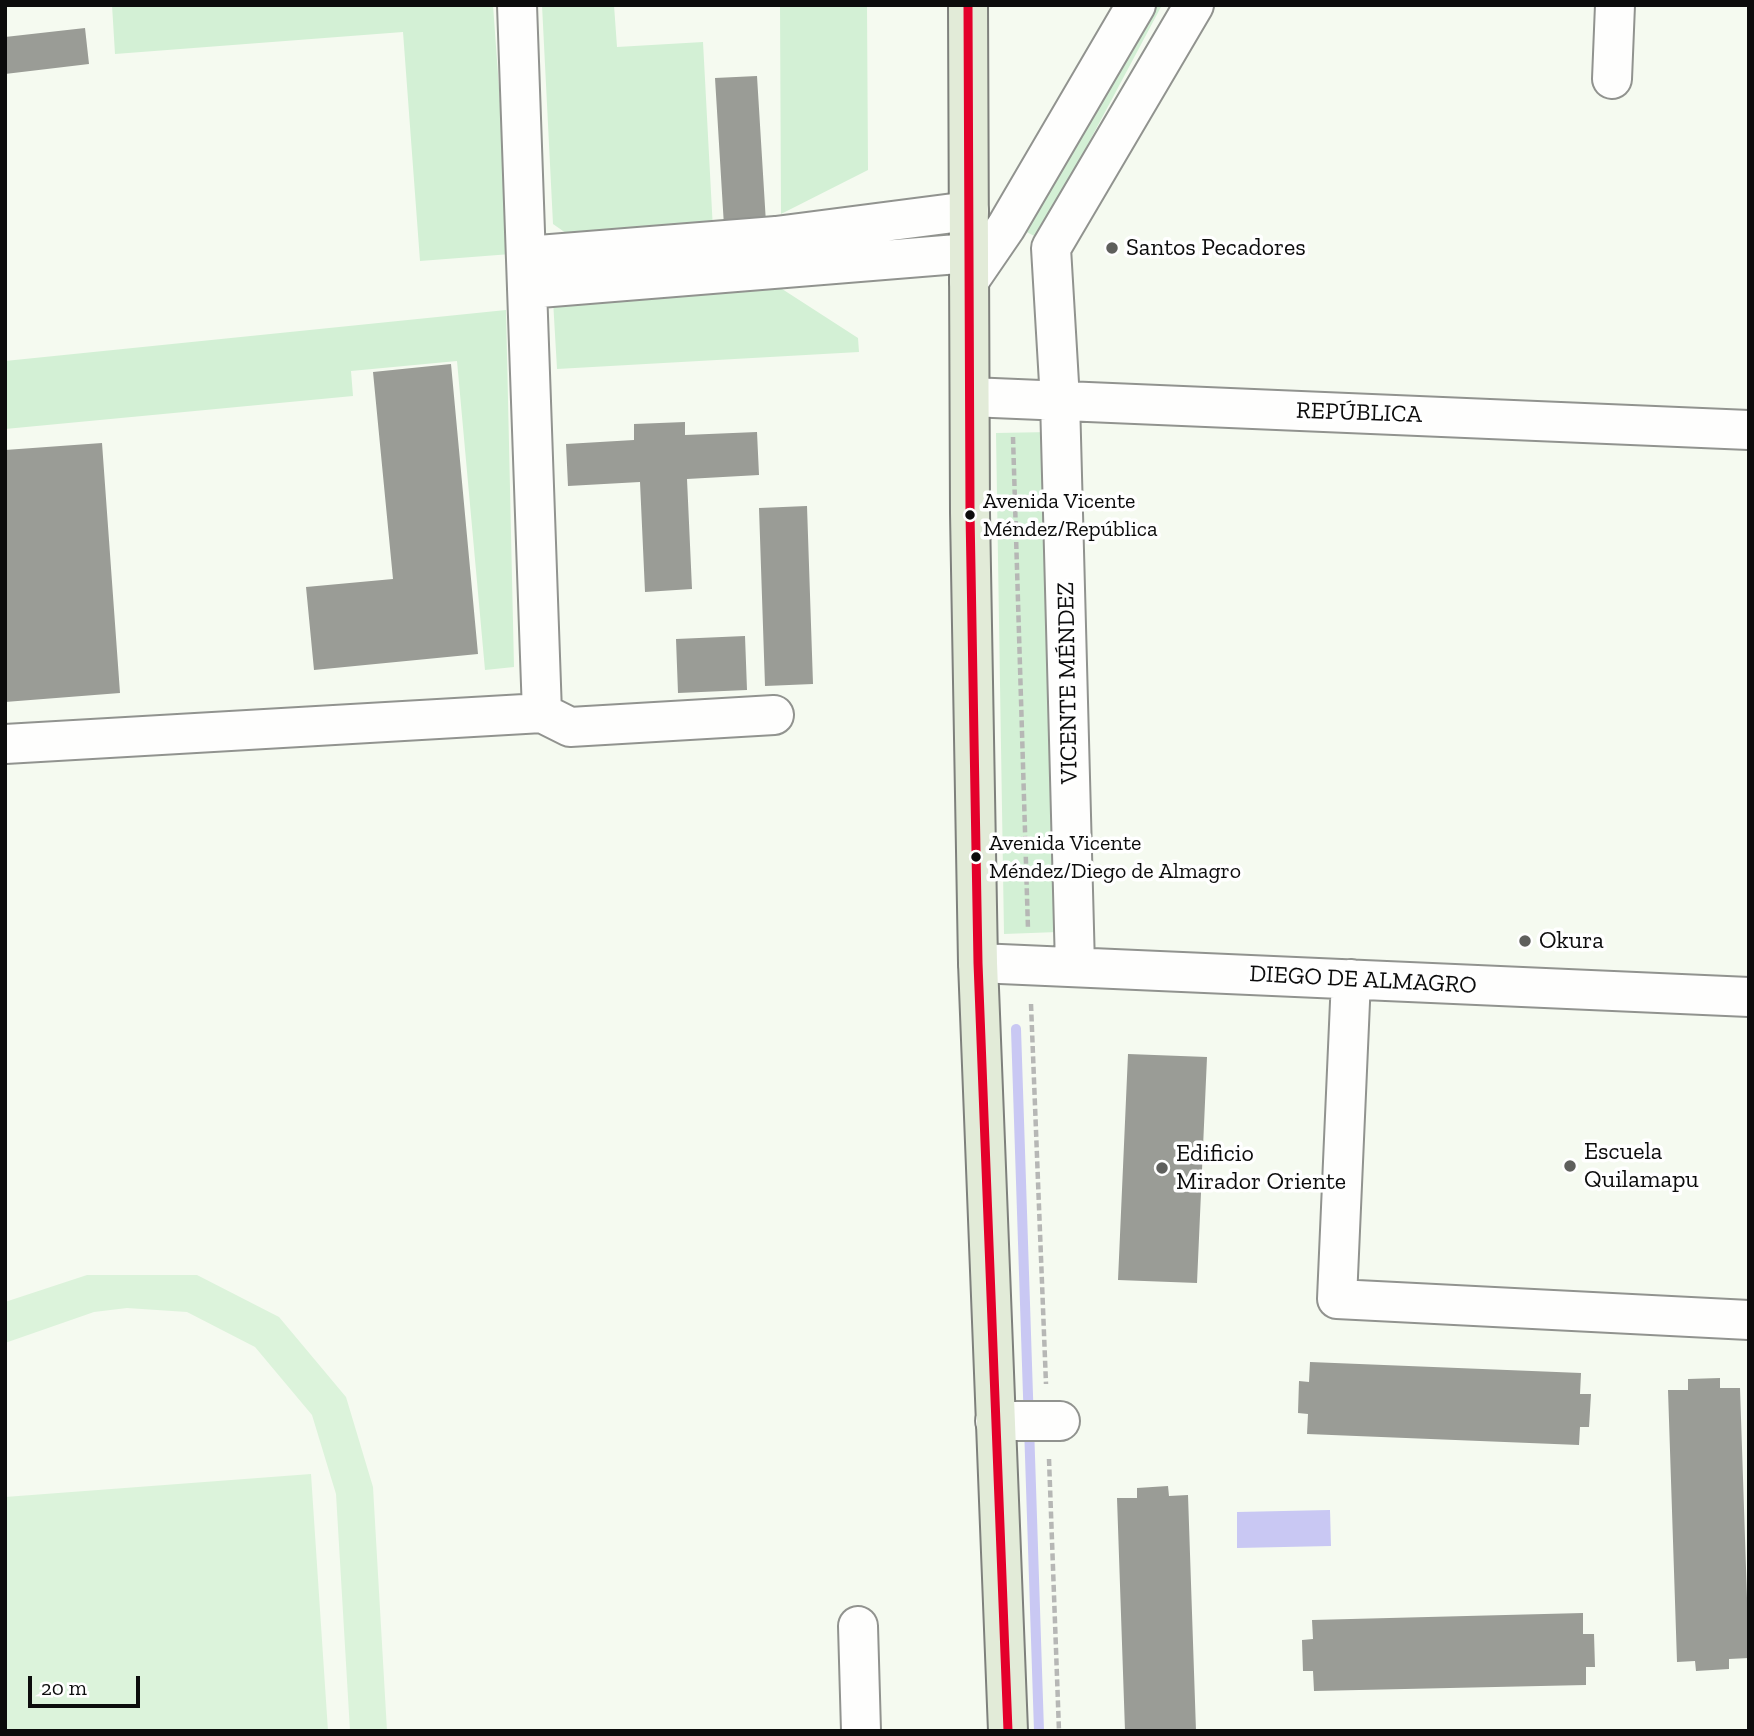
<!DOCTYPE html>
<meta charset="utf-8">
<style>
body{margin:0}
#map{position:relative;width:1754px;height:1736px;overflow:hidden;background:#f5faf0;font-family:"Zilla Slab",serif}
canvas{display:block}
.frame{position:absolute;inset:0;border:7px solid #0c0c0c;pointer-events:none}
.scale{position:absolute;left:28px;top:1676px;width:112px;height:32px;box-sizing:border-box;border:4px solid #0c0c0c;border-top:0;padding-left:9px;font-size:21px;line-height:24px;white-space:nowrap;color:#0c0c0c;-webkit-text-stroke:5px #fff;paint-order:stroke}
</style>
<div id="map">
<canvas width="1754" height="1736"></canvas>
<div class="frame"></div>
<div class="scale">20 m</div>
</div>
<script>
const g = document.querySelector('canvas').getContext('2d');
g.lineJoin = 'round';
function paint(path, color) {
  g.fillStyle = color;
  g.fill(path, 'evenodd');
}
function poly(rows) {
  const path = new Path2D();
  for (const r of rows) {
    path.moveTo(r[0], r[1]);
    for (let i = 2; i < r.length; i += 2) path.lineTo(r[i], r[i + 1]);
  }
  return path;
}
function stroke(path, color, width, dash) {
  g.strokeStyle = color;
  g.lineWidth = width;
  g.lineCap = dash ? 'butt' : 'round';
  g.setLineDash(dash || []);
  g.stroke(path);
}
function write(font, color, halo, rows, align = 'center') {
  g.font = font + ' "Zilla Slab",serif';
  g.lineWidth = 7;
  g.setLineDash([]);
  g.textBaseline = 'middle';
  g.strokeStyle = halo;
  g.fillStyle = color;
  for (const [text, x, y, turn = 0] of rows) {
    g.save();
    g.translate(x, y);
    g.rotate((+turn || 0) * Math.PI / 180);
    g.textAlign = isNaN(turn) ? turn : align;
    if (halo) g.strokeText(text, 0, 0);
    g.fillText(text, 0, 0);
    g.restore();
  }
}
paint(poly([
 [112,5,493,5,511,254,420,261,403,32,115,54],
 [542,5,614,5,617,47,703,42,713,230,573,238,553,224],
 [780,5,867,5,868,170,781,214],
 [1143,5,1162,5,1038,238,1023,230],
 [779,287,858,338,859,352,557,369,553,300],
 [506,310,514,667,485,670,457,361,351,371,353,396,5,429,5,361],
 [1050,432,1058,932,1004,934,996,433]
]), '#d3f0d5');
paint(poly([
 [87,1275,197,1275,279,1317,346,1397,373,1487,387,1731,350,1731,336,1494,312,1415,255,1347,187,1312,127,1308,94,1312,5,1343,5,1302],
 [311,1474,328,1731,5,1731,5,1497]
]), '#dcf3db');
paint(poly([
 [1330,1510,1331,1546,1237,1548,1237,1512]
]), '#c9c8f3');
stroke(poly([
 [1016,1029,1039,1731]
]), '#c9c8f3', 10);
paint(poly([
 [85,28,89,64,5,74,5,37],
 [757,76,766,223,724,226,715,78],
 [451,364,478,654,314,670,306,587,393,579,373,372],
 [685,422,685,435,757,432,759,475,687,479,692,589,645,592,640,482,568,486,566,444,634,440,634,424],
 [102,443,120,693,5,702,5,450],
 [807,506,813,684,765,686,759,508],
 [745,636,747,690,678,693,676,639],
 [1128,1054,1207,1057,1197,1283,1118,1280],
 [1310,1362,1581,1373,1580,1394,1591,1394,1589,1427,1580,1427,1579,1445,1307,1434,1308,1414,1298,1413,1299,1381,1309,1382],
 [1720,1378,1720,1388,1740,1388,1749,1658,1729,1659,1729,1669,1696,1671,1695,1661,1677,1662,1668,1390,1688,1390,1688,1379],
 [1168,1486,1169,1496,1188,1495,1196,1731,1125,1731,1117,1498,1137,1498,1137,1488],
 [1583,1613,1583,1634,1594,1634,1595,1667,1586,1667,1586,1685,1314,1691,1313,1671,1303,1671,1302,1640,1313,1639,1312,1620]
]), '#9a9c96');
const minor = poly([
 [517,5,542,713],
 [1612,79,1615,5],
 [526,256,776,236,969,211],
 [969,281,1006,227,1136,5],
 [527,289,970,253],
 [970,397,1749,430],
 [5,744,542,713,570,727,774,715],
 [978,963,1749,997],
 [1075,966,1060,400,1051,248,1194,5],
 [1351,979,1337,1299,1749,1320],
 [995,1421,1060,1421],
 [858,1626,861,1731]
]);
const major = poly([
 [968,5,970,513,978,963,1008,1731]
]);
stroke(minor, '#91938f', 42);
stroke(major, '#7e807c', 42);
stroke(poly([
 [1013,437,1028,929],
 [1031,1004,1046,1384],
 [1049,1459,1059,1731]
]), '#b6b7b5', 4.5, [7, 3.5]);
stroke(minor, '#fefefd', 38);
stroke(major, '#e2ebd8', 38);
stroke(poly([
 [968,5,970,513,978,963,1008,1731]
]), '#e4002b', 9);
for (const [x, y, r, color] of [
 [1112,248,7,"#5e5f5c"],
 [970,515,6,"#0c0c0c"],
 [976,857,6,"#0c0c0c"],
 [1525,941,7,"#5e5f5c"],
 [1570,1166,7,"#5e5f5c"],
 [1162,1168,7,"#5e5f5c"]
]) {
  const dot = new Path2D();
  dot.arc(x, y, r, 0, 2 * Math.PI);
  g.fillStyle = color;
  g.fill(dot);
  stroke(dot, '#fff', 2.5);
}
write('22px', '#0c0c0c', '#fff', [
 ["Avenida Vicente",983,502],
 ["Méndez/República",983,530],
 ["Avenida Vicente",989,844],
 ["Méndez/Diego de Almagro",989,872]
], 'left');
write('24px', '#0c0c0c', '#fff', [
 ["Santos Pecadores",1126,248],
 ["Okura",1539,941],
 ["Escuela",1584,1152],
 ["Quilamapu",1584,1180],
 ["Edificio",1176,1154],
 ["Mirador Oriente",1176,1182]
], 'left');
write('24px', '#0c0c0c', '#fff', [
 ["REPÚBLICA",1359,413,2],
 ["VICENTE MÉNDEZ",1068,683,-91],
 ["DIEGO DE ALMAGRO",1363,980,3]
]);
</script>
